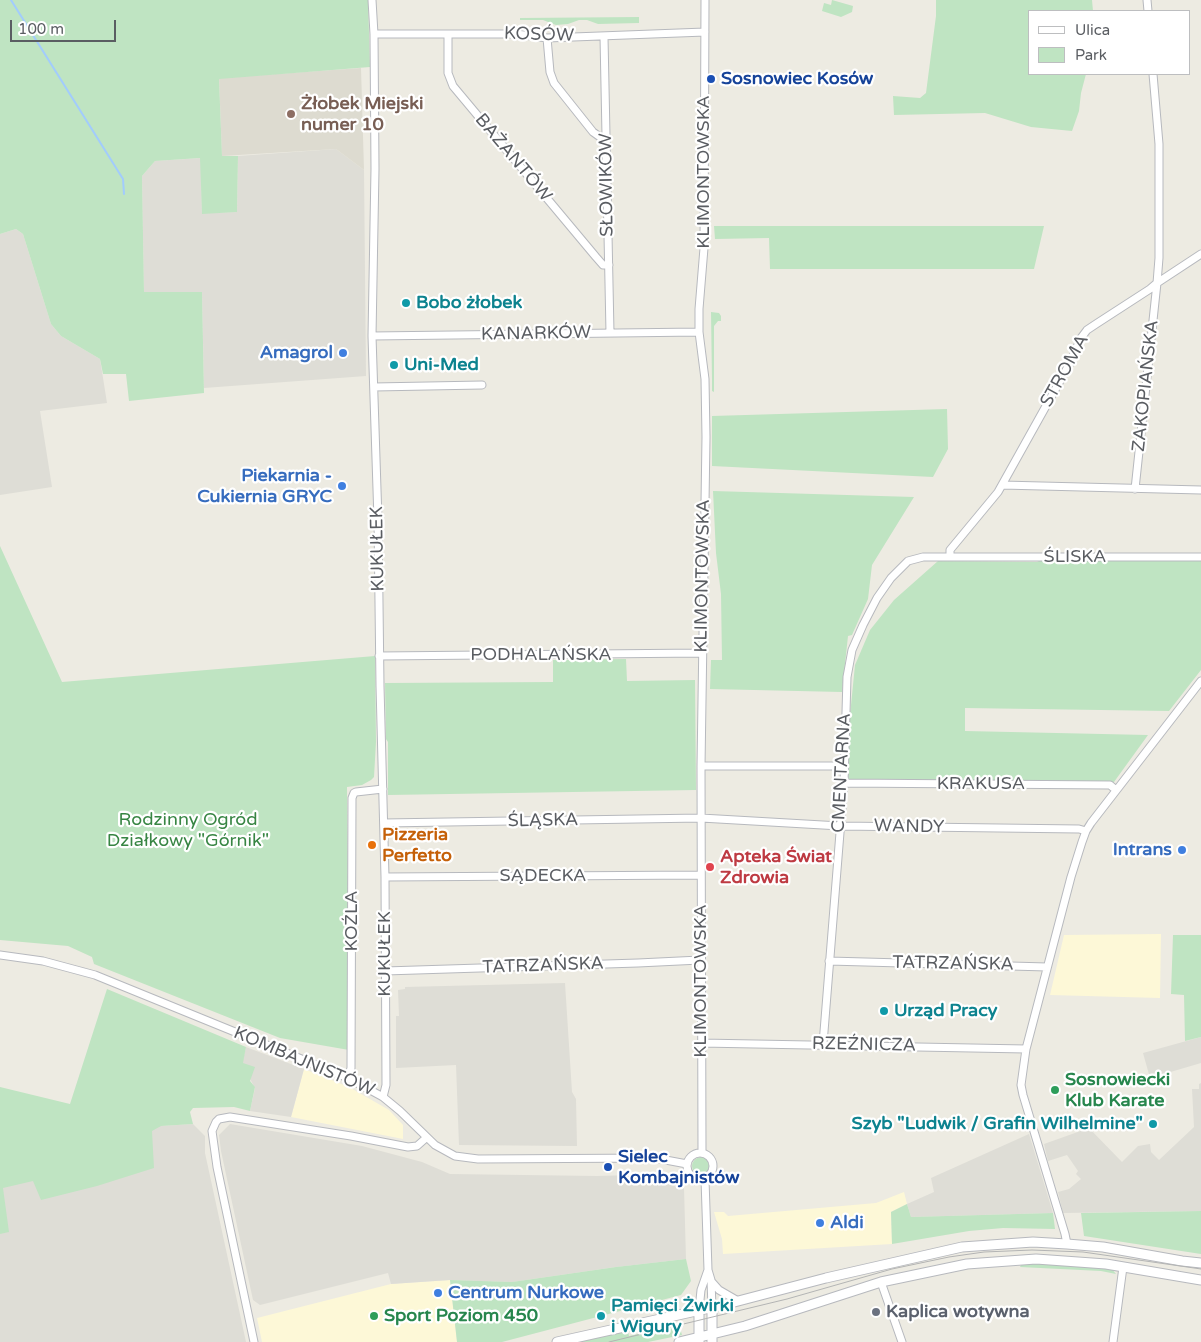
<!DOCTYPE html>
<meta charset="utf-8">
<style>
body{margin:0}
#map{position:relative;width:1201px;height:1342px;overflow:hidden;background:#edebe2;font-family:"Varela Round",sans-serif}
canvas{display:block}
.legend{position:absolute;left:1028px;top:10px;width:162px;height:65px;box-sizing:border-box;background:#fff;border:1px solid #bdbec0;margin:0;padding:6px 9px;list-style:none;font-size:15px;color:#5a5d62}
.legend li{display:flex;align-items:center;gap:10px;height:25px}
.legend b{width:25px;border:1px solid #bdbec0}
.scale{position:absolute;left:10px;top:20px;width:106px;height:22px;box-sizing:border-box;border:2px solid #5a5d62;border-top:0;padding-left:6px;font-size:15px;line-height:18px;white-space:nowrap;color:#5a5d62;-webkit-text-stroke:4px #fff;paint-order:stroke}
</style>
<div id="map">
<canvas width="1201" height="1342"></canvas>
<ul class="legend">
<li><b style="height:6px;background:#fff"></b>Ulica</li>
<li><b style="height:14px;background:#bfe4c2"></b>Park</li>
</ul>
<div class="scale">100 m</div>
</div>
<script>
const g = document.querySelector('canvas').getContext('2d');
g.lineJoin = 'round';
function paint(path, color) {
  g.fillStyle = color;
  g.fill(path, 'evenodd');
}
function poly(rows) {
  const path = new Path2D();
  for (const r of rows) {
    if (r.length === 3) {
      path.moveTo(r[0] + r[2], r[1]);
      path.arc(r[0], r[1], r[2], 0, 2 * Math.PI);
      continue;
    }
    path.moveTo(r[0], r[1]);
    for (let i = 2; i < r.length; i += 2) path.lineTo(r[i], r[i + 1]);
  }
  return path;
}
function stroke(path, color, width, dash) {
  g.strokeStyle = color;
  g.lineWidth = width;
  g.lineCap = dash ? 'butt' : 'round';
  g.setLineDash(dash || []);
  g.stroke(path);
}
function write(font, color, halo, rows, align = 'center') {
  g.font = font + ' "Varela Round",sans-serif';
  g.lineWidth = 4.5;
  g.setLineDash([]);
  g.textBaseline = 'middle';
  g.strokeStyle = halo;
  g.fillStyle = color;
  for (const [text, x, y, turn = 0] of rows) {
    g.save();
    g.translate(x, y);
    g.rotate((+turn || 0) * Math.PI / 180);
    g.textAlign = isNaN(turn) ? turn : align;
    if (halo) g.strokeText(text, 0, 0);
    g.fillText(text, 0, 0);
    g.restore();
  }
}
paint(poly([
 [1161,934,1160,998,1050,995,1064,935],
 [304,1069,349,1087,389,1110,403,1125,403,1139,291,1117],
 [904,1192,907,1204,891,1212,892,1244,723,1254,722,1239,714,1212,724,1212,728,1216,876,1203],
 [450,1280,457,1342,262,1342,257,1318,391,1284]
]), '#fdf8d7');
paint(poly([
 [336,149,364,170,366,376,204,388,202,292,144,293,142,176,155,161,201,158,202,213,237,212,238,156],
 [16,229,23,234,51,324,61,336,100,359,107,403,40,411,52,487,0,495,0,234],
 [565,983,572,1092,576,1099,577,1146,459,1145,456,1065,396,1068,396,1016,399,1016,398,990,405,989,405,987],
 [1201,1037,1201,1063,1150,1078,1143,1053],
 [246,1047,304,1069,291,1117,250,1111,255,1088,242,1064],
 [1201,1083,1201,1211,1063,1213,1058,1192,1069,1189,1081,1179,1076,1174,1078,1171,1067,1155,1048,1161,1044,1144,1089,1128,1122,1162,1138,1146,1150,1144,1151,1152,1159,1160,1194,1127,1192,1089,1199,1089,1199,1084],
 [0,1093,161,1126,193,1124,205,1136,205,1153,246,1342,0,1342],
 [230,1124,362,1146,422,1162,450,1174,597,1176,670,1174,684,1188,686,1259,616,1267,512,1282,450,1280,391,1284,388,1273,260,1305,253,1300,221,1151,219,1135],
 [1029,1134,1053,1213,911,1217,907,1204,934,1192,931,1178]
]), '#deddd6');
paint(poly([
 [361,68,364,170,336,149,222,156,219,78]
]), '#dddbd0');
paint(poly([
 [0,0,368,0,370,67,219,79,222,156,238,156,237,212,202,214,200,158,155,161,142,176,144,292,202,292,204,393,129,401,126,374,103,374,100,359,61,336,51,324,23,234,16,229,0,234],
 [832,0,853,6,852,12,841,17,822,11,824,3,831,5],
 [936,0,1092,0,1093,11,1030,11,1030,74,1086,74,1081,93,1079,111,1072,131,1031,127,985,113,894,115,893,96,920,98,926,93,936,16],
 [639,17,639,23,598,24,587,20,579,20,568,24,556,25,543,20,520,20,520,18],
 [714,226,1044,226,1034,269,770,269,769,238,715,239],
 [711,312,719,313,721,316,721,321,718,321,714,326,714,392,712,391,712,380],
 [947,409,948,449,933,477,712,466,712,416],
 [713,491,914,497,872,565,868,599,852,635,848,636,842,692,710,689,711,660,722,660,721,594,716,553],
 [0,546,62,682,375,656,376,742,374,777,371,780,362,785,347,787,349,1050,280,1038,94,964,92,957,68,946,0,940],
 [1043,559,1201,559,1201,670,1169,711,965,708,965,731,1148,735,1114,782,983,783,852,781,848,780,850,715,855,665,870,630,894,600,938,561,1037,562],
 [626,659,627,681,695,680,696,790,388,795,388,742,386,739,385,683,553,682,553,660],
 [1173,935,1201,935,1201,1037,1185,1041,1184,995,1171,994],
 [107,989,246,1047,243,1063,255,1067,250,1081,255,1087,250,1111,234,1107,193,1108,190,1112,193,1124,161,1126,152,1131,154,1168,97,1186,41,1200,33,1181,3,1188,9,1232,0,1234,0,1087,70,1104],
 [701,1166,9],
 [907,1204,911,1217,1053,1213,1055,1229,1003,1228,969,1231,892,1244,891,1212],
 [1201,1211,1201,1254,1084,1236,1081,1213],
 [686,1259,691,1281,681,1295,502,1342,457,1342,450,1280,512,1282,616,1267],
 [1025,1263,1076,1264,1112,1269,1116,1274,1101,1271,1020,1267,1021,1265],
 [679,1324,682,1335,648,1342,577,1342,628,1330,629,1336]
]), '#bfe4c2');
stroke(poly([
 [11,0,123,179,124,194]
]), '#a2ccfd', 2);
const minor = poly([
 [372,0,374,34,375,169,372,336,378,520,380,686,385,877,386,1085,383,1097],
 [1147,0,1148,11],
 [374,34,516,34,547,38,705,32],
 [448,34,448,73,453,86,596,257,603,265,609,265],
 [604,37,610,333],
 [547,38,550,72,554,83,593,132,600,137,606,137],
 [372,336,699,332],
 [374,387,482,385],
 [1002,485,1201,490],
 [1135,489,1157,283,1201,254],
 [950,557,950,550,998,492,1070,363,1081,338,1087,330,1096,324,1150,289,1157,283,1159,258,1159,144,1153,74],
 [379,656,702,653],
 [701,766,844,766],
 [844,783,1110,785,1116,790],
 [384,823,701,818,840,826,1079,829,1086,831],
 [385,877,701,875],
 [0,955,43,961,95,975,348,1078,383,1097,400,1111,435,1145,455,1156,478,1159,655,1158,687,1164],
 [829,961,1047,967],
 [385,971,638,963,700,960],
 [701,1043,1026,1049],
 [823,1044,844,783,847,677,852,650,863,625,877,598,891,578,908,561,923,557,1201,557],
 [348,1078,351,1068,352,798,354,793,356,792,383,789],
 [700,1166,13],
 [702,1153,701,766,706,437,705,379,699,332,699,309,704,248,705,0],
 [1067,1244,1065,1234,1023,1095,1021,1085,1026,1049,1071,877,1082,842,1086,831,1091,823,1201,681],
 [708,1270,711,1280,712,1308],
 [711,1281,719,1290,738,1301],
 [881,1282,902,1342],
 [699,1310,701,1290,708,1270,705,1179],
 [254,1342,217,1167,212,1131,216,1122,219,1119,230,1117,351,1136,408,1147,417,1146,426,1138],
 [1113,1342,1123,1267]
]);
const tertiary = poly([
 [699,1310,699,1342],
 [557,1342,723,1305,826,1278,962,1247,1033,1242,1067,1244,1103,1247,1182,1261,1201,1263],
 [679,1342,745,1326,881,1282,967,1264,1036,1259,1106,1264,1201,1280],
 [712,1342,712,1308]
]);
stroke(minor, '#b7b9be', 9);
stroke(tertiary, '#b7b9be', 11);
stroke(minor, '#fff', 7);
stroke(tertiary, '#fff', 9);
stroke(poly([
 [609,1342,787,1299,892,1269,949,1257,984,1252,1032,1250,1083,1252,1201,1269]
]), '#b3b4b4', 1);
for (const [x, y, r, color] of [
 [711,79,5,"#1a4fb4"],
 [291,114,5,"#8d6e63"],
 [406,303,5,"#0f9aa8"],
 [343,353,5,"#3f7fe0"],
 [394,365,5,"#0f9aa8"],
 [342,486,5,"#3f7fe0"],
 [372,845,5,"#e8710a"],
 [1182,850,5,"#3f7fe0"],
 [710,867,5,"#e0444e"],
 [884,1011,5,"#0f9aa8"],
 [1055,1090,5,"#2e9e5b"],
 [1153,1124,5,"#0f9aa8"],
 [608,1167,5,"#1a4fb4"],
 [820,1223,5,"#3f7fe0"],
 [438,1293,5,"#3f7fe0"],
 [876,1312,5,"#6b7280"],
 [374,1316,5,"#2e9e5b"],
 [601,1316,5,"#0f9aa8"]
]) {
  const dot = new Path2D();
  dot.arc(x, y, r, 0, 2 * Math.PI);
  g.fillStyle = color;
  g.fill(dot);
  stroke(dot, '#fff', 2);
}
write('18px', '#5a5d62', '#fff', [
 ["KOSÓW",539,35,2],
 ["BAŻANTÓW",513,158,50],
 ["KLIMONTOWSKA",704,172,-90],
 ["SŁOWIKÓW",607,185,-91],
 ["KANARKÓW",536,334,-1],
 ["STROMA",1065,371,-61],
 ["ZAKOPIAŃSKA",1146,386,-84],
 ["KUKUŁEK",378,549,-91],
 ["ŚLISKA",1075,557],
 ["KLIMONTOWSKA",703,576,-89],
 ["PODHALAŃSKA",541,655],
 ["CMENTARNA",842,773,-87],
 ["KRAKUSA",981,784],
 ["ŚLĄSKA",543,821,-1],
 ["WANDY",909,827,1],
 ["SĄDECKA",543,876],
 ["KOŹLA",352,921,-90],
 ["KUKUŁEK",385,954,-90],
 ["TATRZAŃSKA",953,964,1],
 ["TATRZAŃSKA",543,966,-2],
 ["KLIMONTOWSKA",701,981,-90],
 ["RZEŹNICZA",864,1045,1],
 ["KOMBAJNISTÓW",304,1062,23]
]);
write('bold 18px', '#164399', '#fff', [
 ["Sosnowiec Kosów",721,79],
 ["Sielec",618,1157],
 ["Kombajnistów",618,1178]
], 'left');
write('bold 18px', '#785e54', '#fff', [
 ["Żłobek Miejski",301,104],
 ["numer 10",301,125]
], 'left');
write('bold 18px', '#0d838f', '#fff', [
 ["Bobo żłobek",416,303],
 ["Uni-Med",404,365],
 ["Urząd Pracy",894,1011],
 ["Szyb \"Ludwik / Grafin Wilhelmine\"",1143,1124,"right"],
 ["Pamięci Żwirki",611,1306],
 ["i Wigury",611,1327]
], 'left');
write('bold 18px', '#366cbe', '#fff', [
 ["Amagrol",333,353],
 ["Piekarnia -",332,476],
 ["Cukiernia GRYC",332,497],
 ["Intrans",1172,850],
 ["Aldi",830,1223,"left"],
 ["Centrum Nurkowe",448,1293,"left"]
], 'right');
write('18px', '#378543', '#fff', [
 ["Rodzinny Ogród",188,820],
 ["Działkowy \"Górnik\"",188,841]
]);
write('bold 18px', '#c56008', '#fff', [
 ["Pizzeria",382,835],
 ["Perfetto",382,856]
], 'left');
write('bold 18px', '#be3a42', '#fff', [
 ["Apteka Świat",720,857],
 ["Zdrowia",720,878]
], 'left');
write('bold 18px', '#27864d', '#fff', [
 ["Sosnowiecki",1065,1080],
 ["Klub Karate",1065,1101],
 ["Sport Poziom 450",384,1316]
], 'left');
write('bold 18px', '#5b616d', '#fff', [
 ["Kaplica wotywna",886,1312]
], 'left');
</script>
